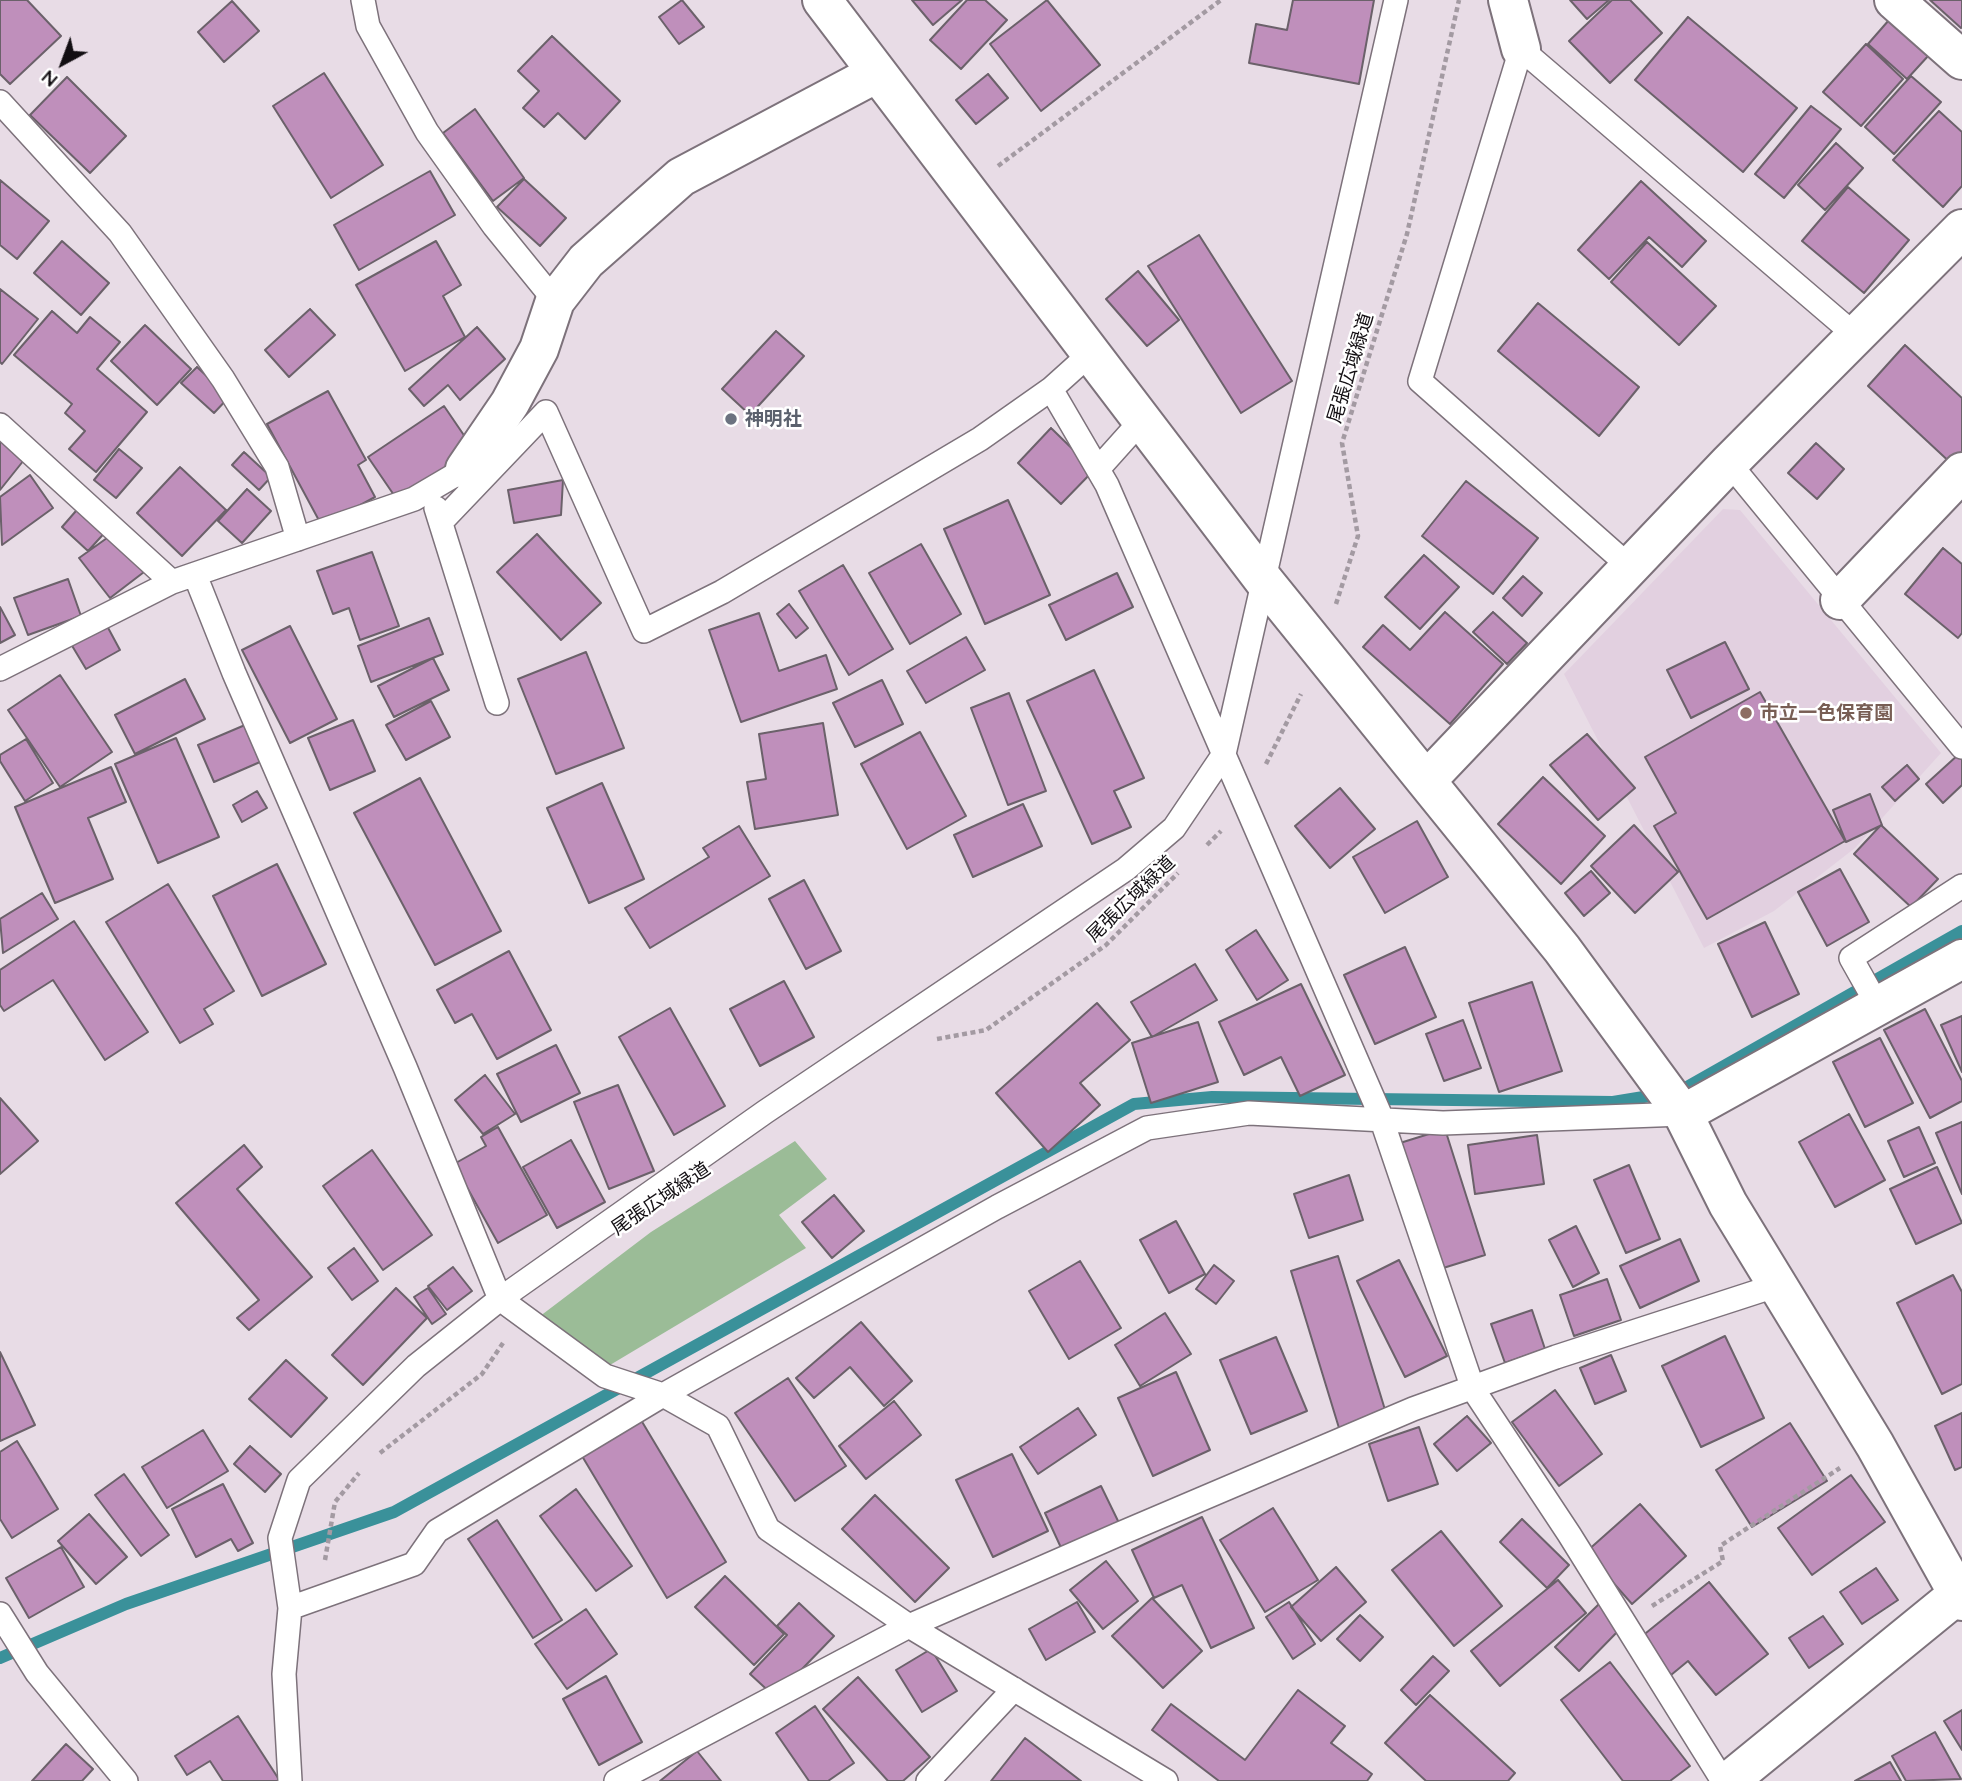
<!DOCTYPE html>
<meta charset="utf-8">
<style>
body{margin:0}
#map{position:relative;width:1962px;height:1781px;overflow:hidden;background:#e8dce6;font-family:Quicksand,sans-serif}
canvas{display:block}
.north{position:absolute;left:28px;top:28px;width:70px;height:70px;-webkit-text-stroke:5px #fff;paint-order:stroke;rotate:221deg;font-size:19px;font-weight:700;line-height:28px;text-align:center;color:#130f13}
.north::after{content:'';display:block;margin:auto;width:24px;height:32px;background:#130f13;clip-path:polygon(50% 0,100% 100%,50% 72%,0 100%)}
</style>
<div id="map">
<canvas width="1962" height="1781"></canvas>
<div class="north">N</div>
</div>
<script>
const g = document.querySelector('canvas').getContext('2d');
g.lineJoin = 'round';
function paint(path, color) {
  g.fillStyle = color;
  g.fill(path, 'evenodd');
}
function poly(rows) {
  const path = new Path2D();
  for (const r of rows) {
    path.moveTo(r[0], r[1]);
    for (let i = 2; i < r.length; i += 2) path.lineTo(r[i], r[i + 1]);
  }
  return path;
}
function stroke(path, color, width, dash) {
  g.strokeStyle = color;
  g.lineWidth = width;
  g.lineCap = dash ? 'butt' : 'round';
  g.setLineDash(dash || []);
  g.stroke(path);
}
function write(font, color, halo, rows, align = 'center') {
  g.font = font + ' Quicksand,"Noto Sans JP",sans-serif';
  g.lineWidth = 5;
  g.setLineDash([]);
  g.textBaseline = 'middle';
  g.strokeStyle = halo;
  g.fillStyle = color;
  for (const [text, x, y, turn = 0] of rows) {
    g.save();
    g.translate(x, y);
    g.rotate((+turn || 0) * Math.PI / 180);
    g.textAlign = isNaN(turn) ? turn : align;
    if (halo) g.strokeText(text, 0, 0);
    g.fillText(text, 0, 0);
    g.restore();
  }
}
paint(poly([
 [1723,509,1740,510,1941,753,1855,848,1774,911,1704,948,1564,674]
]), '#e2d0e0');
paint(poly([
 [795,1141,827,1179,779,1215,806,1248,605,1368,531,1323,651,1232]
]), '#9bbc97');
stroke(poly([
 [0,1658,126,1604,394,1512,1134,1104,1212,1097,1613,1102,1680,1091,1962,931]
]), '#3a919a', 12);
const building = poly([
 [0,0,27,0,61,36,10,84,0,74,0,0],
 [682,0,704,27,679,44,659,17,682,0],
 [912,0,962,0,933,25,912,0],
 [967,0,985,0,1007,20,961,69,930,40,967,0],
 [1047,0,1100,65,1041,111,990,44,1047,0],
 [1293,0,1374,0,1359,84,1249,63,1256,24,1287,30,1293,0],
 [1570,0,1609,0,1587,19,1570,0],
 [1612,0,1630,0,1662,33,1610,83,1569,41,1612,0],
 [1930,0,1962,0,1962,27,1961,28,1930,0],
 [232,1,259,31,224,62,198,32,232,1],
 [1688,17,1797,108,1743,172,1635,80,1688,17],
 [1889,20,1929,55,1907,79,1868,44,1889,20],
 [552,36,620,101,585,139,558,113,544,127,523,108,539,91,518,71,552,36],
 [1866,44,1903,79,1861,126,1823,92,1866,44],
 [324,73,383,165,331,198,273,106,324,73],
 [988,74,1008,98,976,124,956,100,988,74],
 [1911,76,1941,102,1894,154,1865,127,1911,76],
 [67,77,126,136,90,173,30,115,67,77],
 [1811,106,1841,129,1784,198,1755,174,1811,106],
 [475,109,524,178,493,201,443,133,475,109],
 [1939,111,1962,132,1962,186,1943,207,1893,160,1939,111],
 [1836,143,1863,168,1825,210,1798,185,1836,143],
 [430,171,455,215,359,270,334,225,430,171],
 [524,179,566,218,540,246,497,207,524,179],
 [0,180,49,221,17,259,0,245,0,180],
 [1641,181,1706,241,1682,267,1649,237,1609,279,1578,250,1641,181],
 [1848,187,1909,240,1864,293,1802,241,1848,187],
 [1199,235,1292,381,1241,413,1148,266,1199,235],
 [62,241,109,283,81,315,34,273,62,241],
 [436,241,461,285,443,296,465,337,405,371,356,285,436,241],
 [1647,242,1716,306,1679,345,1611,282,1647,242],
 [1138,271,1179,320,1147,346,1106,299,1138,271],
 [0,289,38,319,2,364,0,362,0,289],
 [1538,303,1639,387,1599,436,1498,351,1538,303],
 [310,309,335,335,289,377,265,350,310,309],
 [52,311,77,333,90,317,120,342,97,369,147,412,96,472,69,449,85,431,65,413,72,404,14,355,52,311],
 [145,325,191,369,157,405,111,361,145,325],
 [477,327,505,359,460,400,448,385,424,406,409,389,477,327],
 [776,331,804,356,750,415,722,389,776,331],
 [1905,345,1962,398,1962,459,1955,467,1868,386,1905,345],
 [197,367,229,397,214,413,181,383,197,367],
 [328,391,366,460,358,465,375,497,322,526,267,424,328,391],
 [444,406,474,450,398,501,368,457,444,406],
 [1051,428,1094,470,1061,504,1018,463,1051,428],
 [0,440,24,460,0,490,0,440],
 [1816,443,1844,469,1817,499,1788,473,1816,443],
 [119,449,142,468,116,498,94,480,119,449],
 [244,452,271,477,259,490,232,465,244,452],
 [180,467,226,510,182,556,137,513,180,467],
 [30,475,53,508,2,545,0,497,30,475],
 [563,480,561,515,514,523,508,490,563,480],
 [1466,481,1538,538,1493,594,1422,536,1466,481],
 [247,489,271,511,242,543,218,521,247,489],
 [1008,500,1050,595,985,624,944,529,1008,500],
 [82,504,109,528,88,551,62,527,82,504],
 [114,533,144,572,110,598,79,558,114,533],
 [537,534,601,603,561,640,497,572,537,534],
 [921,544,961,614,910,644,869,573,921,544],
 [1943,548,1962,564,1962,633,1958,638,1905,594,1943,548],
 [372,552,399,626,360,640,349,608,333,614,317,571,372,552],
 [1424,555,1459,587,1420,629,1385,597,1424,555],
 [843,565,893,649,849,675,799,591,843,565],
 [1117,573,1133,607,1066,640,1049,605,1117,573],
 [1523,576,1542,593,1522,616,1503,598,1523,576],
 [68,579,81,616,28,635,14,598,68,579],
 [789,604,808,628,796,638,777,614,789,604],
 [0,607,15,635,0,643,0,607],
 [1445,612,1503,664,1450,724,1363,647,1383,625,1410,650,1445,612],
 [1493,612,1527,643,1507,664,1473,632,1493,612],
 [759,613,779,671,826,655,837,689,741,722,709,630,759,613],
 [429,618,443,654,371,682,358,646,429,618],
 [106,624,120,650,86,669,71,644,106,624],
 [290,626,337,719,290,743,242,650,290,626],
 [966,637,985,670,926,703,907,671,966,637],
 [1725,642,1749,689,1691,718,1667,670,1725,642],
 [586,652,624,748,556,774,518,679,586,652],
 [433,658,449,690,394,717,378,686,433,658],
 [1094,670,1144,778,1114,791,1131,827,1092,844,1027,701,1094,670],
 [60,675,112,752,60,787,8,710,60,675],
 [185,679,205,719,135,754,115,715,185,679],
 [882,680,903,724,855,747,833,703,882,680],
 [1760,692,1845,841,1707,919,1654,826,1676,813,1645,757,1760,692],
 [1009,693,1046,791,1008,805,971,708,1009,693],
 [431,701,450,737,406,760,386,725,431,701],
 [353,720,375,771,330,790,308,738,353,720],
 [823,723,838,815,755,829,747,782,766,779,759,734,823,723],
 [245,725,260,762,214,782,198,745,245,725],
 [920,732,966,816,907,849,861,764,920,732],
 [1587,734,1635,788,1598,820,1550,765,1587,734],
 [176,738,219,837,158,863,115,764,176,738],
 [26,739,53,783,25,801,0,761,0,755,26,739],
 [1959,754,1962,757,1962,785,1943,803,1926,784,1959,754],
 [1907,765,1919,779,1895,801,1882,787,1907,765],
 [111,767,126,802,88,818,113,879,55,903,15,807,111,767],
 [1543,777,1605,836,1561,884,1498,824,1543,777],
 [420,778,501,931,435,965,354,813,420,778],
 [602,783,644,879,589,903,547,808,602,783],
 [1340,788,1375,829,1330,868,1295,826,1340,788],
 [257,791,267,808,242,822,233,805,257,791],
 [1870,794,1882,825,1846,842,1833,810,1870,794],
 [1023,804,1042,846,973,877,954,835,1023,804],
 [1417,821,1448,877,1385,913,1353,857,1417,821],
 [1634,825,1678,872,1635,913,1591,866,1634,825],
 [1881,825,1938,879,1911,907,1854,854,1881,825],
 [739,826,770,876,650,948,625,908,709,857,703,848,739,826],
 [277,864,326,964,262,996,213,896,277,864],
 [1840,869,1869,922,1827,946,1798,892,1840,869],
 [1591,871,1610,893,1584,916,1565,893,1591,871],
 [804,880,841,951,806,969,769,899,804,880],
 [168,884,234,991,204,1009,213,1024,180,1043,106,922,168,884],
 [42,893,58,919,3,953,0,919,42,893],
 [74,921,148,1032,105,1060,53,980,4,1011,0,1005,0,970,74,921],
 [1765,922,1799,994,1752,1017,1718,944,1765,922],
 [1256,930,1288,980,1257,1000,1226,950,1256,930],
 [1405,947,1436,1017,1375,1044,1344,975,1405,947],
 [509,951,551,1030,497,1059,472,1014,455,1023,437,990,509,951],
 [1195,964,1217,1000,1152,1037,1131,1002,1195,964],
 [784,981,814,1037,760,1066,730,1009,784,981],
 [1532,982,1562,1071,1499,1092,1469,1003,1532,982],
 [1301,984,1345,1075,1300,1096,1281,1057,1244,1075,1219,1022,1301,984],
 [1097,1003,1130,1040,1080,1083,1100,1105,1048,1152,996,1093,1097,1003],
 [670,1008,725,1106,674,1135,619,1037,670,1008],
 [1925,1009,1962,1081,1962,1101,1930,1118,1884,1030,1925,1009],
 [1962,1016,1962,1072,1941,1025,1962,1016],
 [1463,1020,1481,1068,1444,1081,1426,1034,1463,1020],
 [1198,1022,1218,1082,1151,1103,1132,1043,1198,1022],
 [1880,1038,1913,1103,1865,1127,1833,1062,1880,1038],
 [556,1045,580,1093,521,1122,497,1074,556,1045],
 [485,1075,515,1114,483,1134,455,1100,485,1075],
 [618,1085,654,1171,609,1189,574,1102,618,1085],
 [0,1098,38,1141,0,1174,0,1098],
 [1849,1114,1885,1180,1835,1207,1799,1142,1849,1114],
 [1962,1122,1962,1194,1936,1133,1962,1122],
 [498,1127,547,1215,498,1243,454,1164,486,1146,481,1137,498,1127],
 [1919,1127,1935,1163,1904,1177,1888,1141,1919,1127],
 [1445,1129,1485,1255,1440,1269,1400,1143,1445,1129],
 [1537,1135,1544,1184,1475,1194,1468,1145,1537,1135],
 [571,1140,605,1202,557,1228,523,1167,571,1140],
 [244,1145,262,1167,237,1189,312,1277,249,1330,237,1318,259,1300,176,1203,244,1145],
 [372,1150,432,1235,383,1270,323,1186,372,1150],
 [1629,1165,1660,1239,1626,1253,1594,1180,1629,1165],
 [1937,1167,1962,1223,1916,1244,1890,1189,1937,1167],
 [1349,1175,1363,1220,1309,1238,1294,1194,1349,1175],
 [834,1195,864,1231,832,1258,802,1222,834,1195],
 [1176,1221,1205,1274,1169,1293,1140,1240,1176,1221],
 [1576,1226,1599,1273,1573,1287,1549,1240,1576,1226],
 [1680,1239,1699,1281,1640,1308,1620,1266,1680,1239],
 [354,1248,378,1281,352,1300,328,1268,354,1248],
 [1338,1256,1386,1413,1339,1428,1291,1271,1338,1256],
 [1399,1260,1447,1356,1405,1377,1357,1281,1399,1260],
 [1080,1261,1121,1328,1069,1359,1029,1291,1080,1261],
 [1214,1265,1234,1281,1216,1304,1196,1289,1214,1265],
 [453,1267,472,1291,447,1310,428,1286,453,1267],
 [1953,1275,1962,1292,1962,1384,1942,1394,1897,1303,1953,1275],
 [1607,1279,1621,1320,1574,1336,1560,1295,1607,1279],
 [396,1288,427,1318,363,1385,332,1355,396,1288],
 [428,1288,446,1314,432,1324,414,1297,428,1288],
 [1532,1310,1545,1349,1505,1363,1491,1324,1532,1310],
 [1165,1313,1191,1354,1140,1386,1115,1345,1165,1313],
 [861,1322,912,1381,884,1406,850,1367,814,1398,796,1378,861,1322],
 [1725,1336,1764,1418,1701,1447,1662,1366,1725,1336],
 [1276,1337,1307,1411,1251,1434,1220,1360,1276,1337],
 [0,1352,35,1425,0,1441,0,1352],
 [1611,1355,1626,1391,1595,1404,1580,1368,1611,1355],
 [286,1360,327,1398,291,1437,249,1399,286,1360],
 [1176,1372,1210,1450,1153,1476,1118,1398,1176,1372],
 [788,1378,846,1466,795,1501,735,1413,788,1378],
 [1555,1390,1602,1454,1559,1486,1512,1422,1555,1390],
 [894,1401,921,1435,866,1479,839,1446,894,1401],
 [1078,1408,1096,1435,1038,1474,1020,1447,1078,1408],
 [1962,1413,1962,1467,1955,1470,1935,1426,1962,1413],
 [1467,1416,1491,1443,1457,1471,1434,1444,1467,1416],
 [641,1420,726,1562,667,1598,582,1456,641,1420],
 [1790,1423,1827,1481,1752,1527,1716,1470,1790,1423],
 [1419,1427,1438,1484,1388,1501,1369,1444,1419,1427],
 [203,1430,228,1471,167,1508,142,1467,203,1430],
 [17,1441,58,1509,12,1538,0,1519,0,1452,17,1441],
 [250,1446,281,1474,265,1492,234,1464,250,1446],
 [1012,1454,1048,1531,993,1557,956,1480,1012,1454],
 [124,1474,169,1535,141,1556,95,1495,124,1474],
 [1851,1475,1885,1522,1812,1575,1778,1528,1851,1475],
 [223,1484,253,1543,238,1551,231,1539,196,1557,172,1509,223,1484],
 [1101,1486,1120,1525,1063,1552,1045,1513,1101,1486],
 [576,1489,632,1566,596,1591,540,1516,576,1489],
 [875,1495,949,1568,915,1602,842,1529,875,1495],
 [1640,1504,1686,1556,1632,1604,1586,1552,1640,1504],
 [1273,1508,1318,1580,1265,1612,1220,1540,1273,1508],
 [89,1514,127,1557,96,1584,58,1541,89,1514],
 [1202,1517,1254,1628,1211,1648,1182,1585,1154,1598,1132,1550,1202,1517],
 [1522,1519,1569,1565,1547,1588,1500,1542,1522,1519],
 [497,1520,562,1620,533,1638,468,1539,497,1520],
 [1441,1531,1502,1606,1454,1646,1392,1570,1441,1531],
 [61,1547,84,1587,29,1618,6,1578,61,1547],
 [1106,1561,1138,1601,1103,1629,1070,1590,1106,1561],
 [1336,1567,1366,1602,1321,1641,1291,1607,1336,1567],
 [1876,1568,1898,1600,1862,1624,1840,1592,1876,1568],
 [725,1576,784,1634,754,1665,695,1607,725,1576],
 [1558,1580,1586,1613,1500,1686,1471,1651,1558,1580],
 [1709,1582,1768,1654,1716,1695,1688,1661,1671,1675,1641,1637,1709,1582],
 [1152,1598,1202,1651,1163,1688,1112,1636,1152,1598],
 [1077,1602,1095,1632,1046,1660,1029,1629,1077,1602],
 [1289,1602,1315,1644,1293,1659,1266,1617,1289,1602],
 [799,1603,834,1636,775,1697,750,1674,787,1635,777,1626,799,1603],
 [1599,1604,1622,1627,1579,1671,1555,1647,1599,1604],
 [586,1609,617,1654,567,1689,535,1644,586,1609],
 [1360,1615,1383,1637,1360,1661,1337,1639,1360,1615],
 [1823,1616,1843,1644,1809,1668,1789,1638,1823,1616],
 [931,1649,957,1691,922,1712,896,1670,931,1649],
 [1433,1656,1449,1671,1416,1705,1401,1690,1433,1656],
 [1610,1662,1690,1766,1670,1781,1623,1781,1561,1700,1610,1662],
 [606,1676,642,1742,599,1765,563,1699,606,1676],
 [858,1677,930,1757,903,1781,888,1781,823,1709,858,1677],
 [1298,1690,1345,1726,1331,1743,1372,1774,1367,1781,1219,1781,1152,1730,1171,1704,1245,1760,1298,1690],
 [1430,1695,1515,1773,1508,1781,1426,1781,1385,1743,1430,1695],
 [815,1706,854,1763,828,1781,809,1781,776,1733,815,1706],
 [1962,1710,1962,1750,1944,1721,1962,1710],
 [238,1716,280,1781,223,1781,210,1761,187,1775,175,1756,238,1716],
 [1935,1732,1961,1779,1906,1781,1892,1756,1935,1732],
 [1025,1738,1081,1781,991,1781,1025,1738],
 [66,1744,93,1769,82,1781,32,1781,66,1744],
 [697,1751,721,1781,660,1781,697,1751],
 [1890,1762,1901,1781,1855,1781,1890,1762]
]);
paint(building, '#bf8fbb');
stroke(building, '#6b616a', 2);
const lane = poly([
 [363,0,368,26,427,132,494,226,555,301],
 [0,102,120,233,223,379,277,467,298,539],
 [1051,389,1107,485,1379,1112,1473,1389,1569,1534,1723,1781],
 [0,425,172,582],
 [1729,463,1962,747],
 [1098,469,1141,421],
 [436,508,497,703],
 [441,522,546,412,644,631,722,592,980,439,1051,389,1091,353],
 [1630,567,1420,381,1521,49,1855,335],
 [195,575,234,673,405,1067,500,1299,605,1376,663,1395,718,1426,768,1529,909,1626,1166,1781],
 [0,669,172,582,414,499,465,469],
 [1878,1006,1851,958,1962,886],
 [290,1608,414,1564,437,1531,663,1395,997,1207,1147,1128,1249,1113,1443,1123,1683,1114],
 [0,1614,37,1673,126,1781],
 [290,1781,284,1674,290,1608,280,1538,299,1480,416,1366,500,1299,765,1112,1126,869,1174,828,1224,754,1396,0],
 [616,1781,909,1626,1117,1535,1413,1409,1556,1357,1778,1285],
 [928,1781,1014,1689]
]);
const street = poly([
 [822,0,1265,582,1562,949,1683,1114,1728,1204,1875,1445,1962,1601],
 [1508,0,1521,49],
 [1894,0,1962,60],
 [465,469,510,403,539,349,555,301,586,261,681,177,877,73],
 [1840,600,1962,472],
 [1426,781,1729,463,1962,229],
 [1683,1114,1962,959]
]);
const secondary = poly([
 [1729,1781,1962,1591]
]);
stroke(lane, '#7d727b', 26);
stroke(street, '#7d727b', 42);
stroke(secondary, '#7d727b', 42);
stroke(poly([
 [998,166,1221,0],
 [1336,604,1358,536,1342,443,1407,234,1459,0],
 [1266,764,1301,694],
 [1207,845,1221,831],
 [937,1039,986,1030,1106,945,1178,873],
 [380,1453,482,1374,503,1343],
 [325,1560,335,1502,359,1473],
 [1652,1606,1723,1561,1720,1546,1840,1468]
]), '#a39aa2', 4.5, [5, 3.5]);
stroke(lane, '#fff', 23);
stroke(street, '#fff', 38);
stroke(secondary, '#fff', 38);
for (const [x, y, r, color] of [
 [731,419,7,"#6b7280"],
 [1746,713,7,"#8d6e63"]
]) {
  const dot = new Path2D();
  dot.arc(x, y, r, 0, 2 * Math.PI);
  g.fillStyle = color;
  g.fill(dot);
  stroke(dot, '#fff', 2.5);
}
write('19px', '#130f13', '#fff', [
 ["尾張広域緑道",1351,368,-73],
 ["尾張広域緑道",1131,899,-44],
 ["尾張広域緑道",661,1199,-34]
]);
write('bold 19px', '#5b616d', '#fff', [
 ["神明社",745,419]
], 'left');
write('bold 19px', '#785e54', '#fff', [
 ["市立一色保育園",1760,713]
], 'left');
</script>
